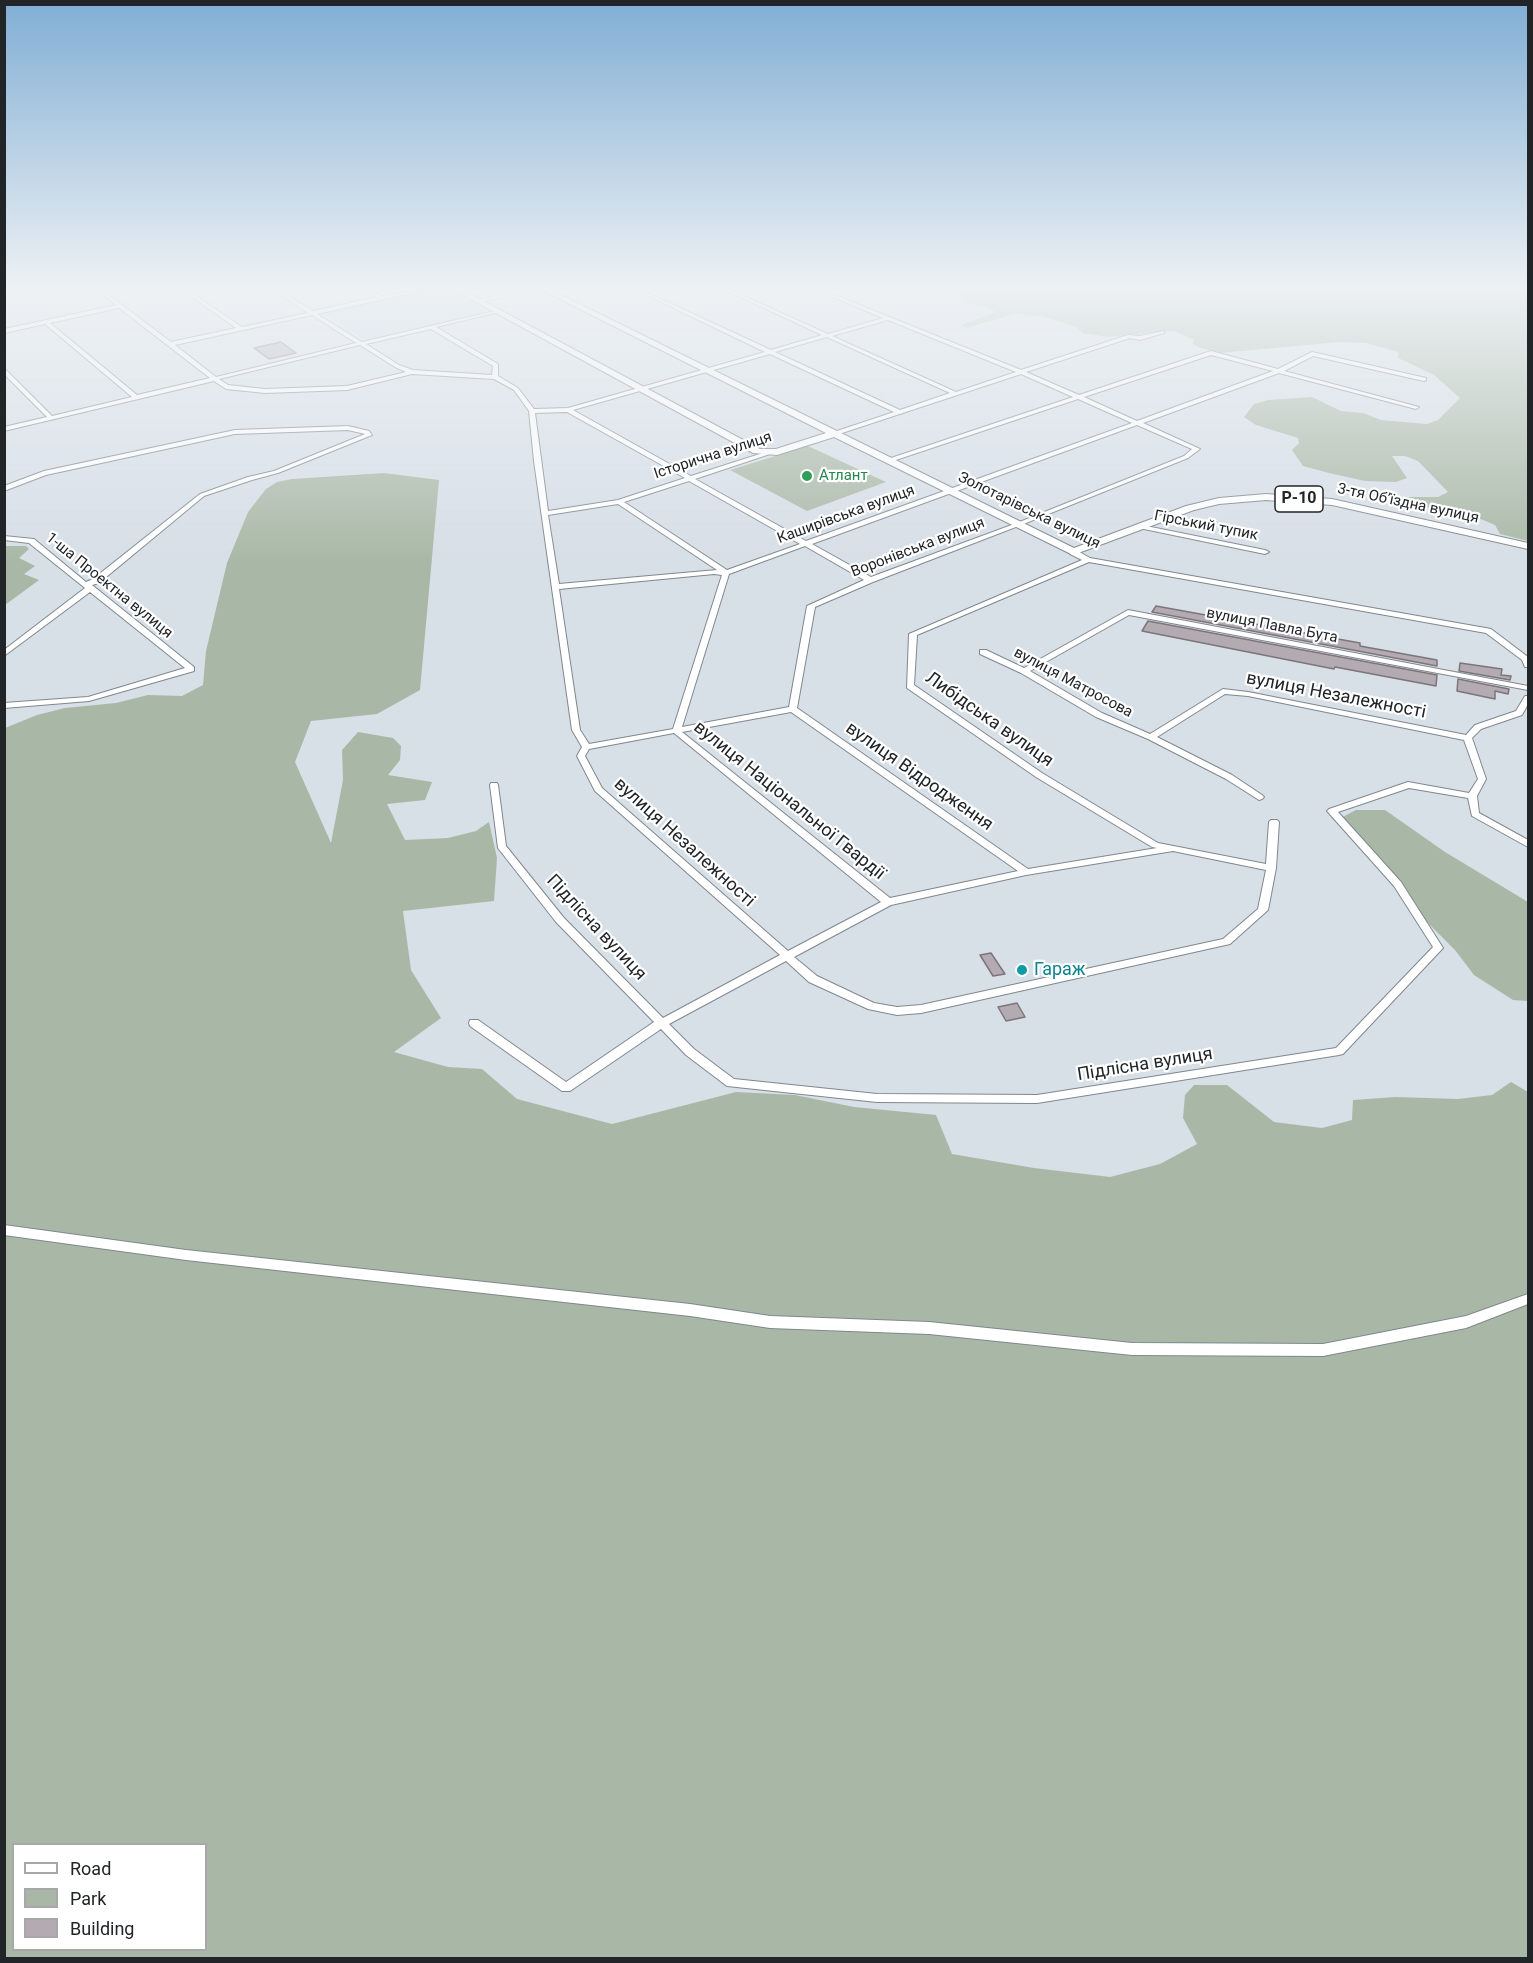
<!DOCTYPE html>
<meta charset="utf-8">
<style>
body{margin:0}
#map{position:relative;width:1533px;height:1963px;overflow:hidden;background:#d7dfe7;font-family:Roboto,sans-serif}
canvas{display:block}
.frame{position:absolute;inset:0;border:6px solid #222528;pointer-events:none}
.legend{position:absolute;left:12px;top:1843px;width:195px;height:108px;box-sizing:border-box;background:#fff;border:2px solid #a7a8a9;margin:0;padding:8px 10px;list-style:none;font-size:18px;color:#222528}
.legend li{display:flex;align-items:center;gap:12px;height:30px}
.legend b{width:30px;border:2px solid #a7a8a9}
</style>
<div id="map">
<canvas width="1533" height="1963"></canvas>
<div class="frame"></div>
<ul class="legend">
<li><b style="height:8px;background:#fff"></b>Road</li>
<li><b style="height:16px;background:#a9b8a6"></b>Park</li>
<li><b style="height:16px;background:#b3aab2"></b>Building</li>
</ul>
</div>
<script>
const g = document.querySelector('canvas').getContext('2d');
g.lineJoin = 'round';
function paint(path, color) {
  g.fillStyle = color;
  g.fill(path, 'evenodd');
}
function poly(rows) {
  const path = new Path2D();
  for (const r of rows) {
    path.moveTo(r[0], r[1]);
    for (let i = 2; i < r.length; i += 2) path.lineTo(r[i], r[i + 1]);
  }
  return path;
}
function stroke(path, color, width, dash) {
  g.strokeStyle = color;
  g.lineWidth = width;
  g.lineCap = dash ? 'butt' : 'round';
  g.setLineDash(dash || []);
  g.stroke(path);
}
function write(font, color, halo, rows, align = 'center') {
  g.font = font + ' Roboto,sans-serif';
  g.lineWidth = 4.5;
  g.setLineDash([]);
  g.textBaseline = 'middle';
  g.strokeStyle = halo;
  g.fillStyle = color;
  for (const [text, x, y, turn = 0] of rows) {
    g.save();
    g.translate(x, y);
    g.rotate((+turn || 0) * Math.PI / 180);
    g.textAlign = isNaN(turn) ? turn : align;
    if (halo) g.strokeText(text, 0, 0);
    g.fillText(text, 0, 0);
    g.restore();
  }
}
paint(poly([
 [430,289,447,289,488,311,367,341,323,313]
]), '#c7d5e3');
paint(poly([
 [957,289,1528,289,1528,541,1500,534,1495,525,1454,508,1441,506,1422,508,1405,499,1406,497,1438,497,1448,492,1418,461,1405,456,1392,456,1407,478,1396,482,1365,481,1329,473,1303,466,1292,450,1299,443,1298,438,1256,425,1244,417,1254,404,1268,400,1312,397,1341,411,1363,413,1381,420,1427,424,1438,420,1460,398,1434,375,1398,358,1398,352,1366,343,1340,342,1219,353,1198,347,1192,343,1194,340,1174,331,1108,337,1083,333,1076,327,1039,315,1031,316,1017,313,967,328,961,325,996,312,986,307,964,303],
 [808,446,886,482,807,511,730,470],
 [384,473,439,480,420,690,377,714,311,721,295,762,331,843,343,780,342,750,358,732,393,738,401,746,400,760,388,775,432,782,425,800,387,804,405,840,448,838,476,831,489,822,497,858,494,901,403,911,411,970,441,1018,394,1052,448,1067,482,1069,517,1099,612,1124,736,1092,795,1095,854,1107,936,1115,952,1154,1034,1168,1110,1177,1160,1164,1197,1144,1183,1118,1185,1095,1194,1085,1227,1085,1274,1122,1322,1128,1352,1120,1353,1100,1396,1097,1458,1099,1492,1095,1511,1082,1528,1092,1528,1958,5,1958,5,728,37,715,65,708,116,703,148,695,182,696,203,685,206,651,227,563,248,512,266,489,277,482,292,479],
 [14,1844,206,1844,206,1950,14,1950],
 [5,546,26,546,29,549,19,558,35,566,24,574,39,580,5,605],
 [1356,810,1385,810,1445,852,1528,902,1528,1001,1513,1000,1474,975,1455,950,1425,920,1414,901,1399,885,1335,821]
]), '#a9b8a6');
const building = poly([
 [281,342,296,353,269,359,254,348,281,342],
 [1156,606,1360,643,1360,646,1437,660,1437,666,1152,612,1156,606],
 [1148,621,1437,675,1436,686,1335,667,1334,669,1142,631,1148,621],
 [1460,663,1502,669,1501,675,1511,676,1510,680,1459,671,1460,663],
 [1458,679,1509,689,1508,694,1495,691,1495,699,1457,691,1458,679],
 [991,953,1005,974,993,976,980,955,991,953],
 [1017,1003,1025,1017,1006,1021,998,1007,1017,1003]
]);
paint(building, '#b3aab2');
stroke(building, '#7d757b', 1.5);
const street = poly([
 [96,289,101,289,171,342,236,328,181,289,186,289,242,327,308,313,272,289,277,289,313,311,376,297,363,289,368,289,382,296,424,289,422,291,317,314,362,342,499,310,499,312,436,327,498,364,498,376,518,388,534,409,568,408,765,352,634,289,639,289,771,350,822,335,723,289,728,289,828,334,883,318,814,289,820,289,1021,370,1128,335,1140,336,1164,331,1164,333,1140,340,1130,338,1026,372,1079,395,1211,351,1278,369,1312,352,1426,378,1426,380,1424,381,1313,356,1284,371,1419,407,1416,409,1279,373,1143,423,1200,449,1188,458,1021,525,873,582,815,607,797,708,1028,869,1157,848,1152,847,1036,777,907,688,909,634,1082,560,1070,554,1070,550,1076,550,1090,558,1491,629,1528,657,1528,667,1525,667,1522,660,1486,633,1089,562,917,635,914,685,1042,773,1158,843,1266,864,1269,822,1271,820,1277,820,1279,822,1276,868,1268,910,1230,944,921,1013,897,1015,868,1009,809,982,786,961,669,1024,694,1049,734,1079,877,1094,1037,1095,1336,1048,1433,947,1394,886,1327,811,1329,809,1408,782,1469,793,1478,779,1464,740,1248,696,1225,694,1157,737,1232,775,1262,795,1264,797,1262,799,1259,800,1226,779,1148,739,1096,717,1021,673,980,654,980,650,986,650,1024,668,1128,610,1528,686,1528,690,1129,615,1030,671,1102,713,1150,734,1223,689,1248,692,1466,735,1475,725,1516,711,1525,696,1528,696,1528,704,1522,715,1481,729,1472,738,1486,779,1477,796,1479,813,1528,840,1528,847,1472,816,1468,798,1409,788,1338,812,1401,882,1443,948,1343,1054,1339,1055,1037,1103,877,1102,727,1086,686,1055,661,1029,570,1091,562,1091,470,1026,469,1023,470,1020,478,1020,566,1082,654,1022,556,922,498,848,490,785,491,783,497,783,498,785,506,846,564,918,663,1018,780,955,595,791,577,756,582,747,572,730,534,461,529,411,514,390,494,379,412,374,347,390,265,393,226,389,214,381,4,431,4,427,47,417,4,374,4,368,52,416,132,397,45,324,4,333,4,329,116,305,96,289],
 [119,308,210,378,137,395,50,323,119,308],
 [312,315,356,343,216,377,175,345,312,315],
 [888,320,1016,372,956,392,832,336,888,320],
 [431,329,493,366,492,375,413,370,399,365,366,344,431,329],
 [827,337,950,393,900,410,775,352,827,337],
 [360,345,395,367,406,372,347,386,265,389,228,385,219,379,360,345],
 [770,354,894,412,834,432,833,433,836,435,1021,374,1073,397,888,459,887,460,890,462,1078,399,1132,423,806,541,695,479,770,454,770,452,766,452,691,476,573,410,770,354],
 [1211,355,1273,371,1137,421,1084,397,1211,355],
 [567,412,685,478,618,500,548,511,535,413,567,412],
 [1137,425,1192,449,1184,456,1017,523,871,577,812,544,1137,425],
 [689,481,800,544,727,570,624,502,689,481],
 [618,504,717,570,559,584,548,515,618,504],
 [805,546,864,580,807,606,789,707,682,727,729,574,805,546],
 [714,574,722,575,673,729,589,744,580,730,559,589,714,574],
 [791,712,1018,871,890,898,682,732,791,712],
 [674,733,881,902,788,951,602,788,585,756,589,749,674,733],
 [1173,851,1266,870,1258,909,1223,939,921,1005,897,1007,874,1003,817,976,794,957,891,905,1026,875,1173,851],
 [348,426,369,431,372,435,278,473,252,480,204,496,99,583,92,585,194,667,194,671,89,701,4,708,4,703,88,697,185,668,90,592,4,656,4,650,85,588,29,543,4,540,4,536,34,539,86,582,93,579,200,494,248,477,274,471,365,434,348,430,235,434,46,475,4,491,4,486,44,471,235,430,348,426],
 [1141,525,1265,550,1269,552,1265,554,1139,528,1139,526,1141,525],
 [4,1225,186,1250,690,1304,770,1316,929,1322,1132,1343,1323,1344,1466,1316,1528,1294,1528,1304,1466,1328,1323,1356,1132,1355,929,1334,770,1328,690,1316,186,1260,4,1235,4,1225]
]);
const secondary = poly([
 [525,289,537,289,478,303,474,301,525,289]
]);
const primary = poly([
 [452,289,461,289,760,449,776,449,826,433,540,289,549,289,1074,548,1186,506,1219,498,1266,494,1332,499,1528,543,1528,549,1332,505,1266,500,1219,504,1194,510,1073,555,834,437,777,455,753,453,452,289]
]);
stroke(street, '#80878e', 2);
stroke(secondary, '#80878e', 1);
stroke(primary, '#80878e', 2);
paint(street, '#fff');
paint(secondary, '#fff');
paint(primary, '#fff');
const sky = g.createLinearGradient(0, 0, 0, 563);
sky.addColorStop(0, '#81aed4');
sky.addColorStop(0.51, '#edf1f4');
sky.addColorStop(1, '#edf1f400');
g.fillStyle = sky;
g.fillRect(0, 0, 1533, 563);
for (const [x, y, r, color] of [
 [807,476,6,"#2e9e5b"],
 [1022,970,6,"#0f9aa8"]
]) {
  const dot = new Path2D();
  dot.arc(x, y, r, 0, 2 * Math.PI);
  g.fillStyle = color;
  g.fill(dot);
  stroke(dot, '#fff', 2);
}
write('15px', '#222528', '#fff', [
 ["Історична вулиця",713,456,-18],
 ["3-тя Обʼїздна вулиця",1408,504,12],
 ["Золотарівська вулиця",1029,511,26],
 ["Каширівська вулиця",846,515,-20],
 ["Гірський тупик",1206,526,11],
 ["Воронівська вулиця",918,548,-21],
 ["1-ша Проектна вулиця",109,586,39],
 ["вулиця Павла Бута",1272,626,11],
 ["вулиця Матросова",1073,683,28]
]);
write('15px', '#27864d', '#fff', [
 ["Атлант",819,476]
], 'left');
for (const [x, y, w] of [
 [1299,499,48]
]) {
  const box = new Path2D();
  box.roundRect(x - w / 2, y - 13, w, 26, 4.5);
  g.fillStyle = '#fff';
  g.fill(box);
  stroke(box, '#222528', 1.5);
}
write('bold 16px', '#222528', null, [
 ["Р-10",1299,499]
]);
write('18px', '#222528', '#fff', [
 ["вулиця Незалежності",1336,696,11],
 ["Либідська вулиця",989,720,35],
 ["вулиця Відродження",919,777,35],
 ["вулиця Національної Гвардії",789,801,39],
 ["вулиця Незалежності",684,843,42],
 ["Підлісна вулиця",596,928,47],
 ["Підлісна вулиця",1145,1065,-9]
]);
write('18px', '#0d838f', '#fff', [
 ["Гараж",1034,970]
], 'left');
</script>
